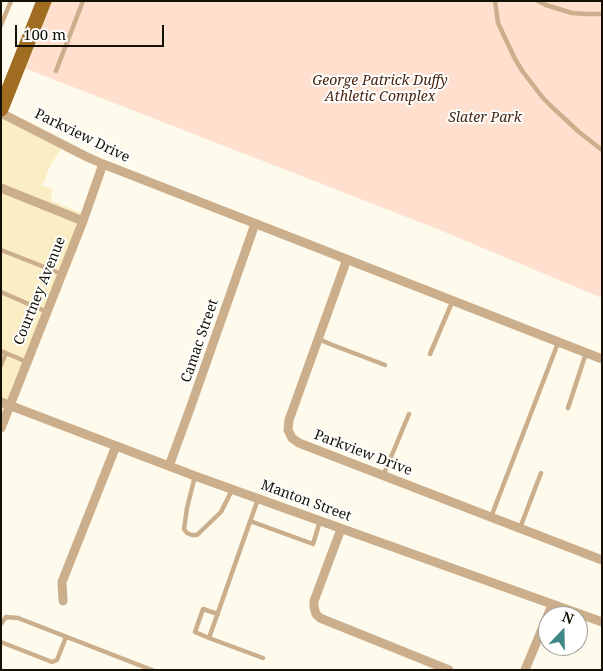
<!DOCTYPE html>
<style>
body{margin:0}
#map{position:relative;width:603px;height:671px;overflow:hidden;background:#fefaec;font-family:"Noto Serif",serif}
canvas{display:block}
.frame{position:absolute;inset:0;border:2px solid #141004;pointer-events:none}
.north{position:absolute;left:538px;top:606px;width:50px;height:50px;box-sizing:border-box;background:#fff;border:1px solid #a19f9b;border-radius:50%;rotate:21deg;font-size:14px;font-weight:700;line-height:20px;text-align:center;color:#141004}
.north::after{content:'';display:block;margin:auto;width:18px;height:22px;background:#408888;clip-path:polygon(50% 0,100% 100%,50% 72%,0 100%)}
.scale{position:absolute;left:15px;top:25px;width:149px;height:22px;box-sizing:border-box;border:2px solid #141004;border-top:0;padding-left:6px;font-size:15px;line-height:18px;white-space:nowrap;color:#141004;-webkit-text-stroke:4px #fff;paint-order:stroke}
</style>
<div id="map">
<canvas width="603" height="671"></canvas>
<div class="frame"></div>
<div class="north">N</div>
<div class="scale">100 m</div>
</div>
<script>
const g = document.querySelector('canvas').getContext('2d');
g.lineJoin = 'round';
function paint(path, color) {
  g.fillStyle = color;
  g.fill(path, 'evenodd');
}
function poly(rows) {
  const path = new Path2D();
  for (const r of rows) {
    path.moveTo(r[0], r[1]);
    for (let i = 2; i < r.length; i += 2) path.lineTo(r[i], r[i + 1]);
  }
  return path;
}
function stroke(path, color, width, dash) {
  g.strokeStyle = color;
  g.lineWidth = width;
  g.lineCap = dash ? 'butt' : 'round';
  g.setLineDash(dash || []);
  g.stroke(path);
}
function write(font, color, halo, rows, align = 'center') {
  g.font = font + ' "Noto Serif",serif';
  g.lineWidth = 4;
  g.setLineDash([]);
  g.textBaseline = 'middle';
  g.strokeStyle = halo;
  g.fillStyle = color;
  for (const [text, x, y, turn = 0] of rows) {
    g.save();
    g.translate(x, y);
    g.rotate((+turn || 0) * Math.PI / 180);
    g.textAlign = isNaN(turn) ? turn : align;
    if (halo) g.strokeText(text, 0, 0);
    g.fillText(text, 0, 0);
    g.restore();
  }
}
paint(poly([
 [1,116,61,149,51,164,42,186,52,188,51,200,54,202,84,214,1,424]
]), '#fceec4');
paint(poly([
 [44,1,602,1,602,298,435,228,19,66]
]), '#ffdfce');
stroke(poly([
 [495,1,498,23,515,59,523,72,543,98,553,108,579,132,602,150],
 [538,1,546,5,572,13,586,14,602,14],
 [1,25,11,1],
 [56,71,83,1],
 [1,250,62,274],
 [1,292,47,312],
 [319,339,330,344,385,365],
 [1,351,27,362],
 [430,354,453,300],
 [1,365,6,353],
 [568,408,586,353],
 [195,476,187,508,184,529,187,533,192,535,197,535,221,512,232,490],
 [383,476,409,414],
 [258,499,209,638,263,658],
 [491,517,558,343],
 [250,521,313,544,320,521],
 [520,528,541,473],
 [1,624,6,617,18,618,152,670],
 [209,638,195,632,203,609,218,614],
 [1,642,52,662,57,660,66,637]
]), '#cbae8b', 4.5);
stroke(poly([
 [1,113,87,157,103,164,602,359],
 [1,188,83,221],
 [347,259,289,420,288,430,292,438,299,443,602,560],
 [1,402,195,476,602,622],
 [1,428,83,221,103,164],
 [169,466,191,406,255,224],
 [341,529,314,601,314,607,316,614,320,618,449,670],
 [63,601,62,582,116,446],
 [525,670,552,605]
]), '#cbae8b', 9);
stroke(poly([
 [1,109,44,1]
]), '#a06c21', 15);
write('italic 14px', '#48240d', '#fff', [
 ["George Patrick Duffy",380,81],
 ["Athletic Complex",380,97],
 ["Slater Park",485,118]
]);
write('14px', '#141004', '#fff', [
 ["Parkview Drive",82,136,26],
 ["Courtney Avenue",40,291,-68],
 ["Camac Street",200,341,-71],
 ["Parkview Drive",363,453,21],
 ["Manton Street",306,501,20]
]);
</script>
